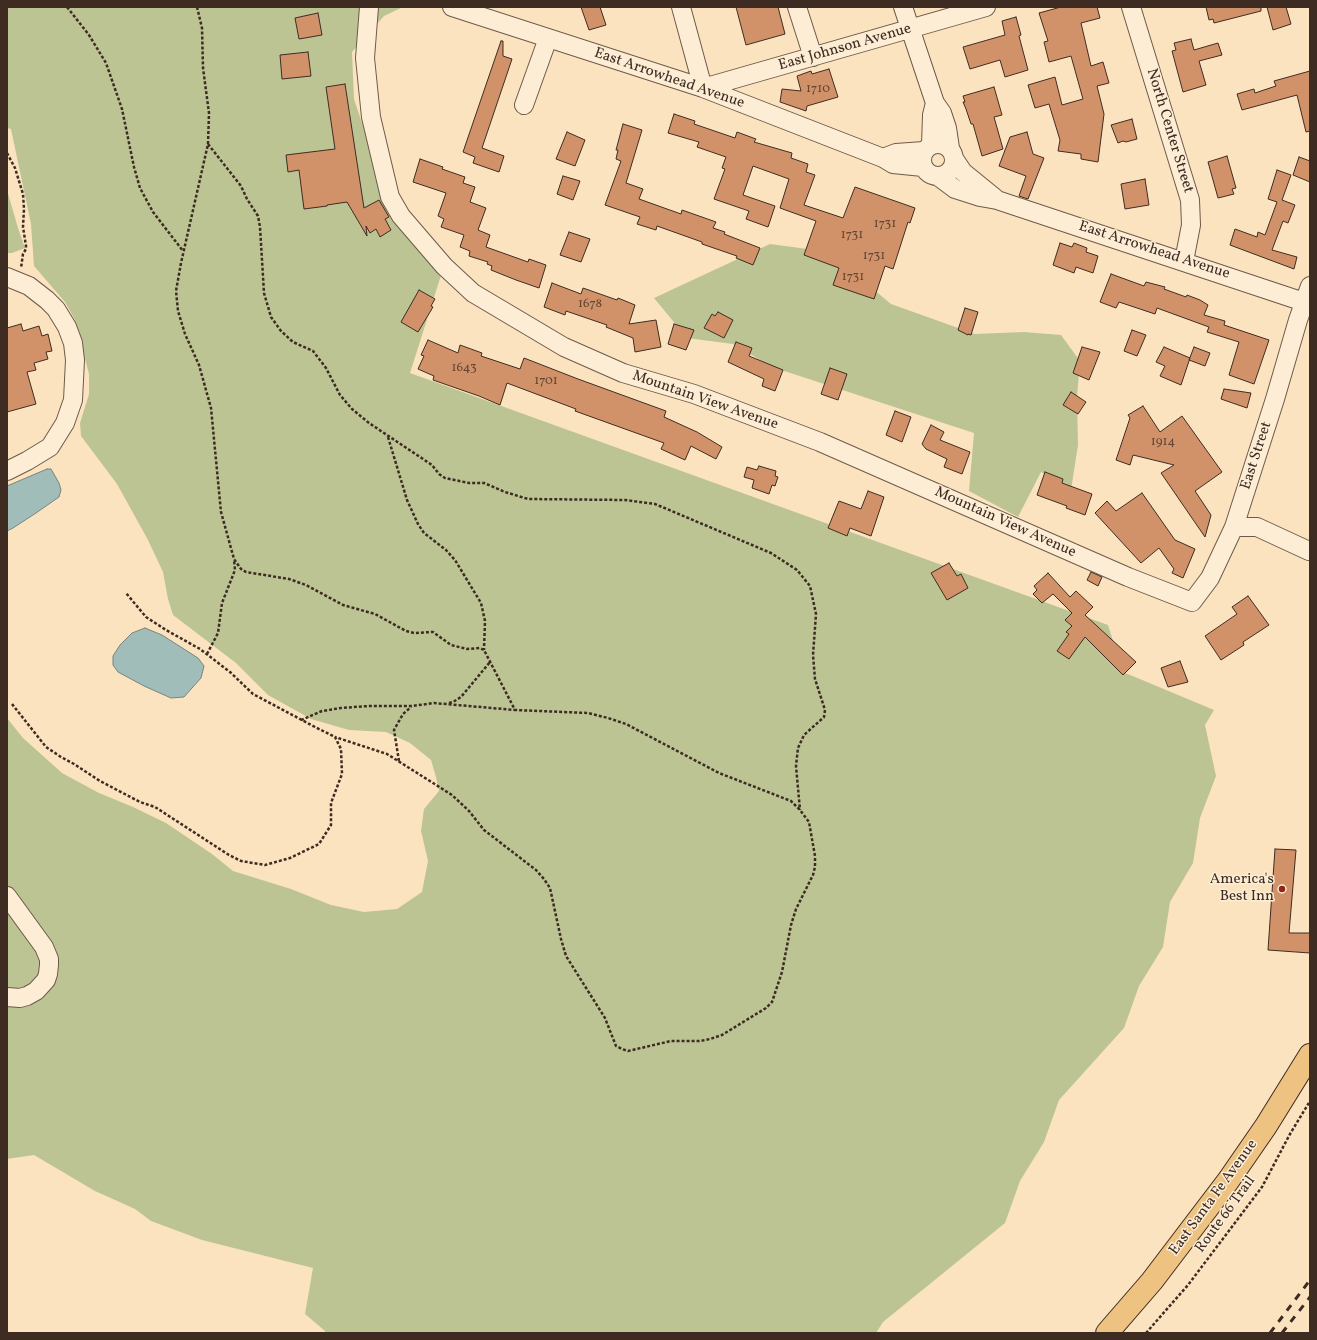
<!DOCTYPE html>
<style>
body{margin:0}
#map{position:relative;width:1317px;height:1340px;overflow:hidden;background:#fce3bf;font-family:Vollkorn,serif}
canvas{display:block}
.frame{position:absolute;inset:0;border:8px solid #3e2c23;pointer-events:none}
</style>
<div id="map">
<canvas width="1317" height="1340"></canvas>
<div class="frame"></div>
</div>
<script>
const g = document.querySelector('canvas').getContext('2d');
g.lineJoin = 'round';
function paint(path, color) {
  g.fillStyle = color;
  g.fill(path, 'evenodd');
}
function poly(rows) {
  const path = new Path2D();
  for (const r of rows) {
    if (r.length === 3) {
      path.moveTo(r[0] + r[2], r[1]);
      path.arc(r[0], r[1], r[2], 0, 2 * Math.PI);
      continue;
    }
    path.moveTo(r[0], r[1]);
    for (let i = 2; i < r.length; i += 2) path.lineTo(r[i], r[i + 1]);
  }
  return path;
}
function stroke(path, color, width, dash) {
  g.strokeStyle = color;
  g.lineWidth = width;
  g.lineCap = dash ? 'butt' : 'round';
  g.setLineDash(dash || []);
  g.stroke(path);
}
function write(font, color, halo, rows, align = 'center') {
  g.font = font + ' Vollkorn,serif';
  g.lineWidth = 3;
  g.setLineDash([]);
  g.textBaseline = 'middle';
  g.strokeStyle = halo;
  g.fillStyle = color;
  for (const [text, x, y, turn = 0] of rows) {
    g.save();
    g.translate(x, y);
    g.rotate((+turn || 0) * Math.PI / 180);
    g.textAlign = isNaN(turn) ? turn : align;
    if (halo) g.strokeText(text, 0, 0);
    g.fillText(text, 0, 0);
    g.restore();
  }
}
paint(poly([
 [7,7,403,7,384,16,352,52,354,99,372,153,444,266,410,373,1108,625,1123,672,1214,710,1205,725,1216,776,1200,818,1193,863,1170,902,1163,947,1139,986,1124,1028,1059,1100,1044,1142,1020,1181,1005,1223,883,1322,876,1333,325,1333,325,1331,305,1314,313,1268,202,1240,151,1221,135,1209,95,1191,34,1155,7,1159,7,718,23,738,62,773,99,793,133,807,166,823,212,854,233,871,291,889,331,905,364,912,397,909,422,892,428,861,421,831,424,809,439,791,436,777,431,760,410,743,386,732,349,730,311,719,268,695,236,663,173,615,168,599,163,572,148,540,117,484,81,436,80,423,89,394,89,374,75,320,65,302,34,266,31,224,11,129,7,128],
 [7,190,18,228,25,248,12,253,7,253],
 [770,244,815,250,854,273,891,304,975,334,1024,332,1061,335,1080,361,1077,397,1078,445,1071,490,1041,472,1018,517,969,491,974,433,772,367,733,344,687,338,654,298]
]), '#bcc494');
const water = poly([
 [47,469,51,469,59,483,61,490,59,497,36,513,13,528,7,531,7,486,47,469],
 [145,628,162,635,198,658,204,666,201,678,184,697,171,698,144,686,118,672,113,665,113,656,120,645,132,633,145,628]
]);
paint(water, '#a1bdb9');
stroke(water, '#79837d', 1);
const building = poly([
 [581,7,600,7,606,25,589,30,581,7],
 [736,7,778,7,785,34,746,45,736,7],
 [1061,7,1097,7,1100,18,1081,23,1091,66,1103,62,1109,83,1097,86,1104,114,1098,162,1081,159,1081,154,1058,151,1060,140,1049,104,1035,108,1028,85,1055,77,1062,105,1083,99,1071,56,1049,62,1044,42,1048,41,1039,13,1061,7],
 [1206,7,1261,7,1261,11,1214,23,1213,19,1209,20,1206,7],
 [1267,7,1286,7,1291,24,1273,30,1267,7],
 [318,13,322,35,299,39,295,18,318,13],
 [1016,17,1021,35,1019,36,1028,70,1005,77,1000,60,970,69,963,47,1005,35,1002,21,1016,17],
 [1191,39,1194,50,1218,43,1222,55,1199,61,1206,85,1183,92,1172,51,1176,50,1174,43,1191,39],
 [501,41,503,41,503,56,512,59,482,148,504,156,499,172,473,163,475,157,463,152,501,41],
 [308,52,311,76,282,79,280,55,308,52],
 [829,69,838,97,807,106,806,111,780,102,782,89,801,91,797,76,811,71,812,74,829,69],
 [1310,71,1310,131,1306,132,1297,95,1242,110,1237,94,1254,89,1255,93,1276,86,1274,81,1310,71],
 [345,84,364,208,379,200,389,217,385,219,391,230,380,237,376,229,370,233,366,226,367,236,347,202,327,205,327,206,304,209,299,170,288,172,286,155,335,149,326,87,345,84],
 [994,87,1002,115,994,117,1003,149,982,156,973,124,971,124,966,109,963,102,965,102,963,96,994,87],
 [674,114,695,121,694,124,735,138,737,132,756,139,754,142,792,153,791,158,808,164,806,172,815,175,804,205,843,218,855,187,915,208,910,223,908,222,893,269,885,266,874,299,833,285,839,268,804,255,816,221,780,208,789,179,753,166,743,195,775,206,768,227,746,219,749,211,714,199,725,169,722,168,726,157,697,147,699,142,668,133,674,114],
 [1132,119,1137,139,1126,142,1123,141,1118,143,1111,125,1132,119],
 [623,124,642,130,626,183,643,189,639,199,681,214,682,210,716,222,713,228,725,232,724,234,760,248,753,265,736,258,737,256,702,244,702,242,657,226,656,230,637,224,640,217,605,205,621,161,616,159,618,150,616,150,623,124],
 [567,132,585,140,575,166,556,159,567,132],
 [1027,132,1033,154,1044,158,1028,199,1019,196,1026,176,999,166,1010,137,1027,132],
 [1227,156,1236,188,1232,189,1234,194,1218,198,1208,162,1227,156],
 [1299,157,1310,161,1310,182,1293,175,1299,157],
 [420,159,443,167,442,169,465,177,463,183,475,187,470,202,486,208,478,230,490,235,486,247,528,262,529,259,546,265,539,288,516,280,491,270,492,266,487,264,488,262,469,256,470,251,460,247,464,235,441,227,444,219,438,216,446,193,413,182,420,159],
 [1277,170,1291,175,1282,200,1295,205,1288,223,1283,221,1272,250,1297,257,1294,269,1230,245,1235,229,1257,237,1258,232,1265,235,1277,202,1268,199,1277,170],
 [563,176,580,181,573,200,557,194,563,176],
 [1145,179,1149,205,1125,209,1121,184,1145,179],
 [569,232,590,239,581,262,560,255,569,232],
 [1060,243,1072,247,1074,243,1087,248,1086,252,1098,256,1093,273,1076,267,1074,273,1053,265,1060,243],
 [1111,274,1144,286,1146,282,1165,287,1164,289,1186,297,1187,295,1200,300,1208,305,1204,315,1225,321,1224,325,1269,340,1254,384,1229,375,1239,342,1207,332,1209,327,1157,308,1155,314,1119,302,1116,308,1100,302,1111,274],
 [552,283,581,294,583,288,617,300,618,298,635,305,629,324,656,320,661,347,635,352,633,338,606,327,607,325,566,311,565,315,544,307,552,283],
 [419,290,435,299,431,306,433,307,418,332,401,322,419,290],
 [965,308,978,312,971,335,968,334,968,335,958,330,965,308],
 [718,312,733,320,724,338,704,328,712,314,715,316,718,312],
 [21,324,23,331,39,326,42,336,48,334,52,351,46,352,48,359,34,363,36,370,27,372,36,404,7,412,7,328,21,324],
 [674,324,694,330,686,350,668,344,674,324],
 [1132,330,1146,335,1137,356,1124,351,1132,330],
 [428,340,458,353,460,345,482,353,481,356,520,369,524,358,578,379,666,411,664,417,697,432,722,447,716,459,691,446,685,460,661,449,664,443,575,411,576,409,507,383,500,405,479,396,433,380,434,376,418,369,424,356,421,355,428,340],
 [736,342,752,348,749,356,783,370,775,391,762,386,764,379,728,362,736,342],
 [1082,347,1100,352,1089,380,1073,373,1082,347],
 [1164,347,1190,358,1181,385,1160,376,1165,366,1156,362,1164,347],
 [1194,347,1210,353,1205,366,1189,360,1194,347],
 [830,368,847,374,838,400,821,394,830,368],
 [1224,389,1251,393,1247,408,1221,399,1224,389],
 [1071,392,1086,402,1078,414,1063,405,1071,392],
 [1143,406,1160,432,1182,416,1222,472,1195,491,1211,515,1205,537,1161,473,1174,465,1133,455,1130,465,1116,460,1130,418,1128,415,1143,406],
 [895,411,911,417,902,442,886,435,895,411],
 [931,425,944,432,940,440,970,452,962,474,944,467,947,459,926,449,922,444,931,425],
 [759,466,776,471,775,476,778,477,775,486,772,485,769,494,752,488,754,480,744,477,747,467,757,470,759,466],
 [1045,472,1063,479,1062,483,1092,494,1085,515,1066,508,1067,506,1037,495,1045,472],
 [868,491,884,497,871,536,850,528,847,536,828,528,839,501,861,509,868,491],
 [1142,493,1175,540,1195,549,1183,578,1172,573,1174,569,1159,548,1141,563,1095,513,1107,501,1116,511,1142,493],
 [949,563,957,576,961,574,968,588,947,600,931,573,949,563],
 [1091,572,1102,577,1098,586,1087,580,1091,572],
 [1048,573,1070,597,1076,591,1093,607,1085,615,1136,662,1123,675,1085,637,1069,659,1057,651,1069,634,1066,632,1072,626,1065,620,1072,613,1053,594,1042,603,1033,594,1037,590,1034,586,1048,573],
 [1248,596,1269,625,1243,642,1244,645,1221,660,1205,636,1237,614,1232,607,1248,596],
 [1180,661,1188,682,1168,687,1161,668,1180,661],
 [1275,849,1296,850,1289,933,1310,933,1310,953,1268,950,1275,849]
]);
paint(building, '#d29269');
stroke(building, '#3e2c23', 1);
const minor = poly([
 [369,7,365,58,371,117,390,197,401,216,444,266,473,293,564,347,623,373,694,394,820,442,1128,577,1192,602,1210,578,1234,527,1275,399,1298,320,1310,286],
 [452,7,703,88,883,158,893,164,923,167],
 [681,7,703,88],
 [797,7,813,57],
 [903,7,935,103,942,113,947,128,950,148],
 [1131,7,1190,200,1191,225,1185,256],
 [703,88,986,7],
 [524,105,548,38],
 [938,160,16],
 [931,145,932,115,935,103],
 [883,158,896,153,924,151],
 [955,160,963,172,995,198],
 [939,177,955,189,980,197,997,200,1310,304],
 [7,277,29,286,47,300,56,309,67,327,73,343,75,360,73,400,65,423,50,447,27,461,7,471],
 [1234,527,1257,527,1309,551],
 [7,896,44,947,49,959,49,965,48,974,46,980,36,991,27,996,20,998,7,997]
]);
const major = poly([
 [1107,1333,1152,1281,1228,1181,1266,1126,1310,1055]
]);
stroke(minor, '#6e5a4a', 20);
stroke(major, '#3e2c23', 24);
stroke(poly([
 [67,7,89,35,106,63,122,109,134,167,140,188,153,212,183,251],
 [197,7,202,28,203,68,209,113,208,144,181,263,176,291,178,311,185,334,199,365,211,408,221,512,234,559,241,569,246,572,289,579,306,585,343,605,375,614,406,631,414,633,433,632,451,645,467,649,480,648,484,650,515,710,588,713,608,718,626,724,719,773,791,801,800,810,809,822,815,856,815,867,813,875,796,909,791,925,782,972,772,1002,766,1008,722,1035,710,1039,700,1041,671,1041,628,1051,622,1049,616,1046,605,1018,566,956,561,939,550,888,544,879,536,870,484,830,469,811,452,795,387,754,335,737],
 [208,144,241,186,247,199,258,216,260,227,264,293,271,317,281,331,293,342,313,351,326,368,340,395,352,409,369,423,432,465,439,474,445,478,469,483,484,483,505,492,528,499,625,500,655,504,771,553,797,570,810,586,816,614,813,655,815,679,825,710,824,717,804,735,798,748,796,766,800,810],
 [7,153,15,168,23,194,24,209,23,227,26,246,26,249,23,254,21,268],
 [388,437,407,500,418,524,424,533,446,550,455,560,481,603,485,621,484,650],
 [207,654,218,633,222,603,235,570,234,560],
 [449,703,453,702,461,697,490,662],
 [12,704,46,747,61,757,74,764,100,781,140,802,155,807,229,855,241,861,265,865,290,858,319,844,331,825,331,803,342,774,341,749,335,737,315,727,253,694,230,672,200,649,166,630,146,617,126,593],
 [301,720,322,711,341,708,369,706,412,706,434,703,515,710],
 [399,761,394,730,403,714,411,707],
 [1146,1333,1188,1285,1262,1187,1290,1134,1310,1101]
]), '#3e2c23', 2.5, [3, 2]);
stroke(minor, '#fdedd5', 18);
stroke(major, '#eec280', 22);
stroke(poly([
 [1270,1333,1310,1280],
 [1282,1333,1310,1297]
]), '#3e2c23', 3, [7, 7]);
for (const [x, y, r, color] of [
 [1282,889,4,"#8f2418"]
]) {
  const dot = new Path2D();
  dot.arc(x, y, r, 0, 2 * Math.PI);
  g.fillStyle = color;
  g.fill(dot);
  stroke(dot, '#fdedd5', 1.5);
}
write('13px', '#634634', null, [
 ["1710",818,90],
 ["1731",885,225],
 ["1731",852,236],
 ["1731",874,257],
 ["1731",853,278],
 ["1678",590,305],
 ["1643",464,369],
 ["1701",546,382],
 ["1914",1163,443]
]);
write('15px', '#3e2c23', '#fdedd5', [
 ["East Johnson Avenue",845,48,-16],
 ["East Arrowhead Avenue",669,79,19],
 ["North Center Street",1169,131,73],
 ["East Arrowhead Avenue",1154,251,18],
 ["Mountain View Avenue",705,401,19],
 ["East Street",1257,456,-72],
 ["Mountain View Avenue",1005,523,24],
 ["East Santa Fe Avenue",1214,1198,-54],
 ["Route 66 Trail",1226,1215,-54]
]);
write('15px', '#3e2c23', '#fdedd5', [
 ["America's",1274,880],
 ["Best Inn",1274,897]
], 'right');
</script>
